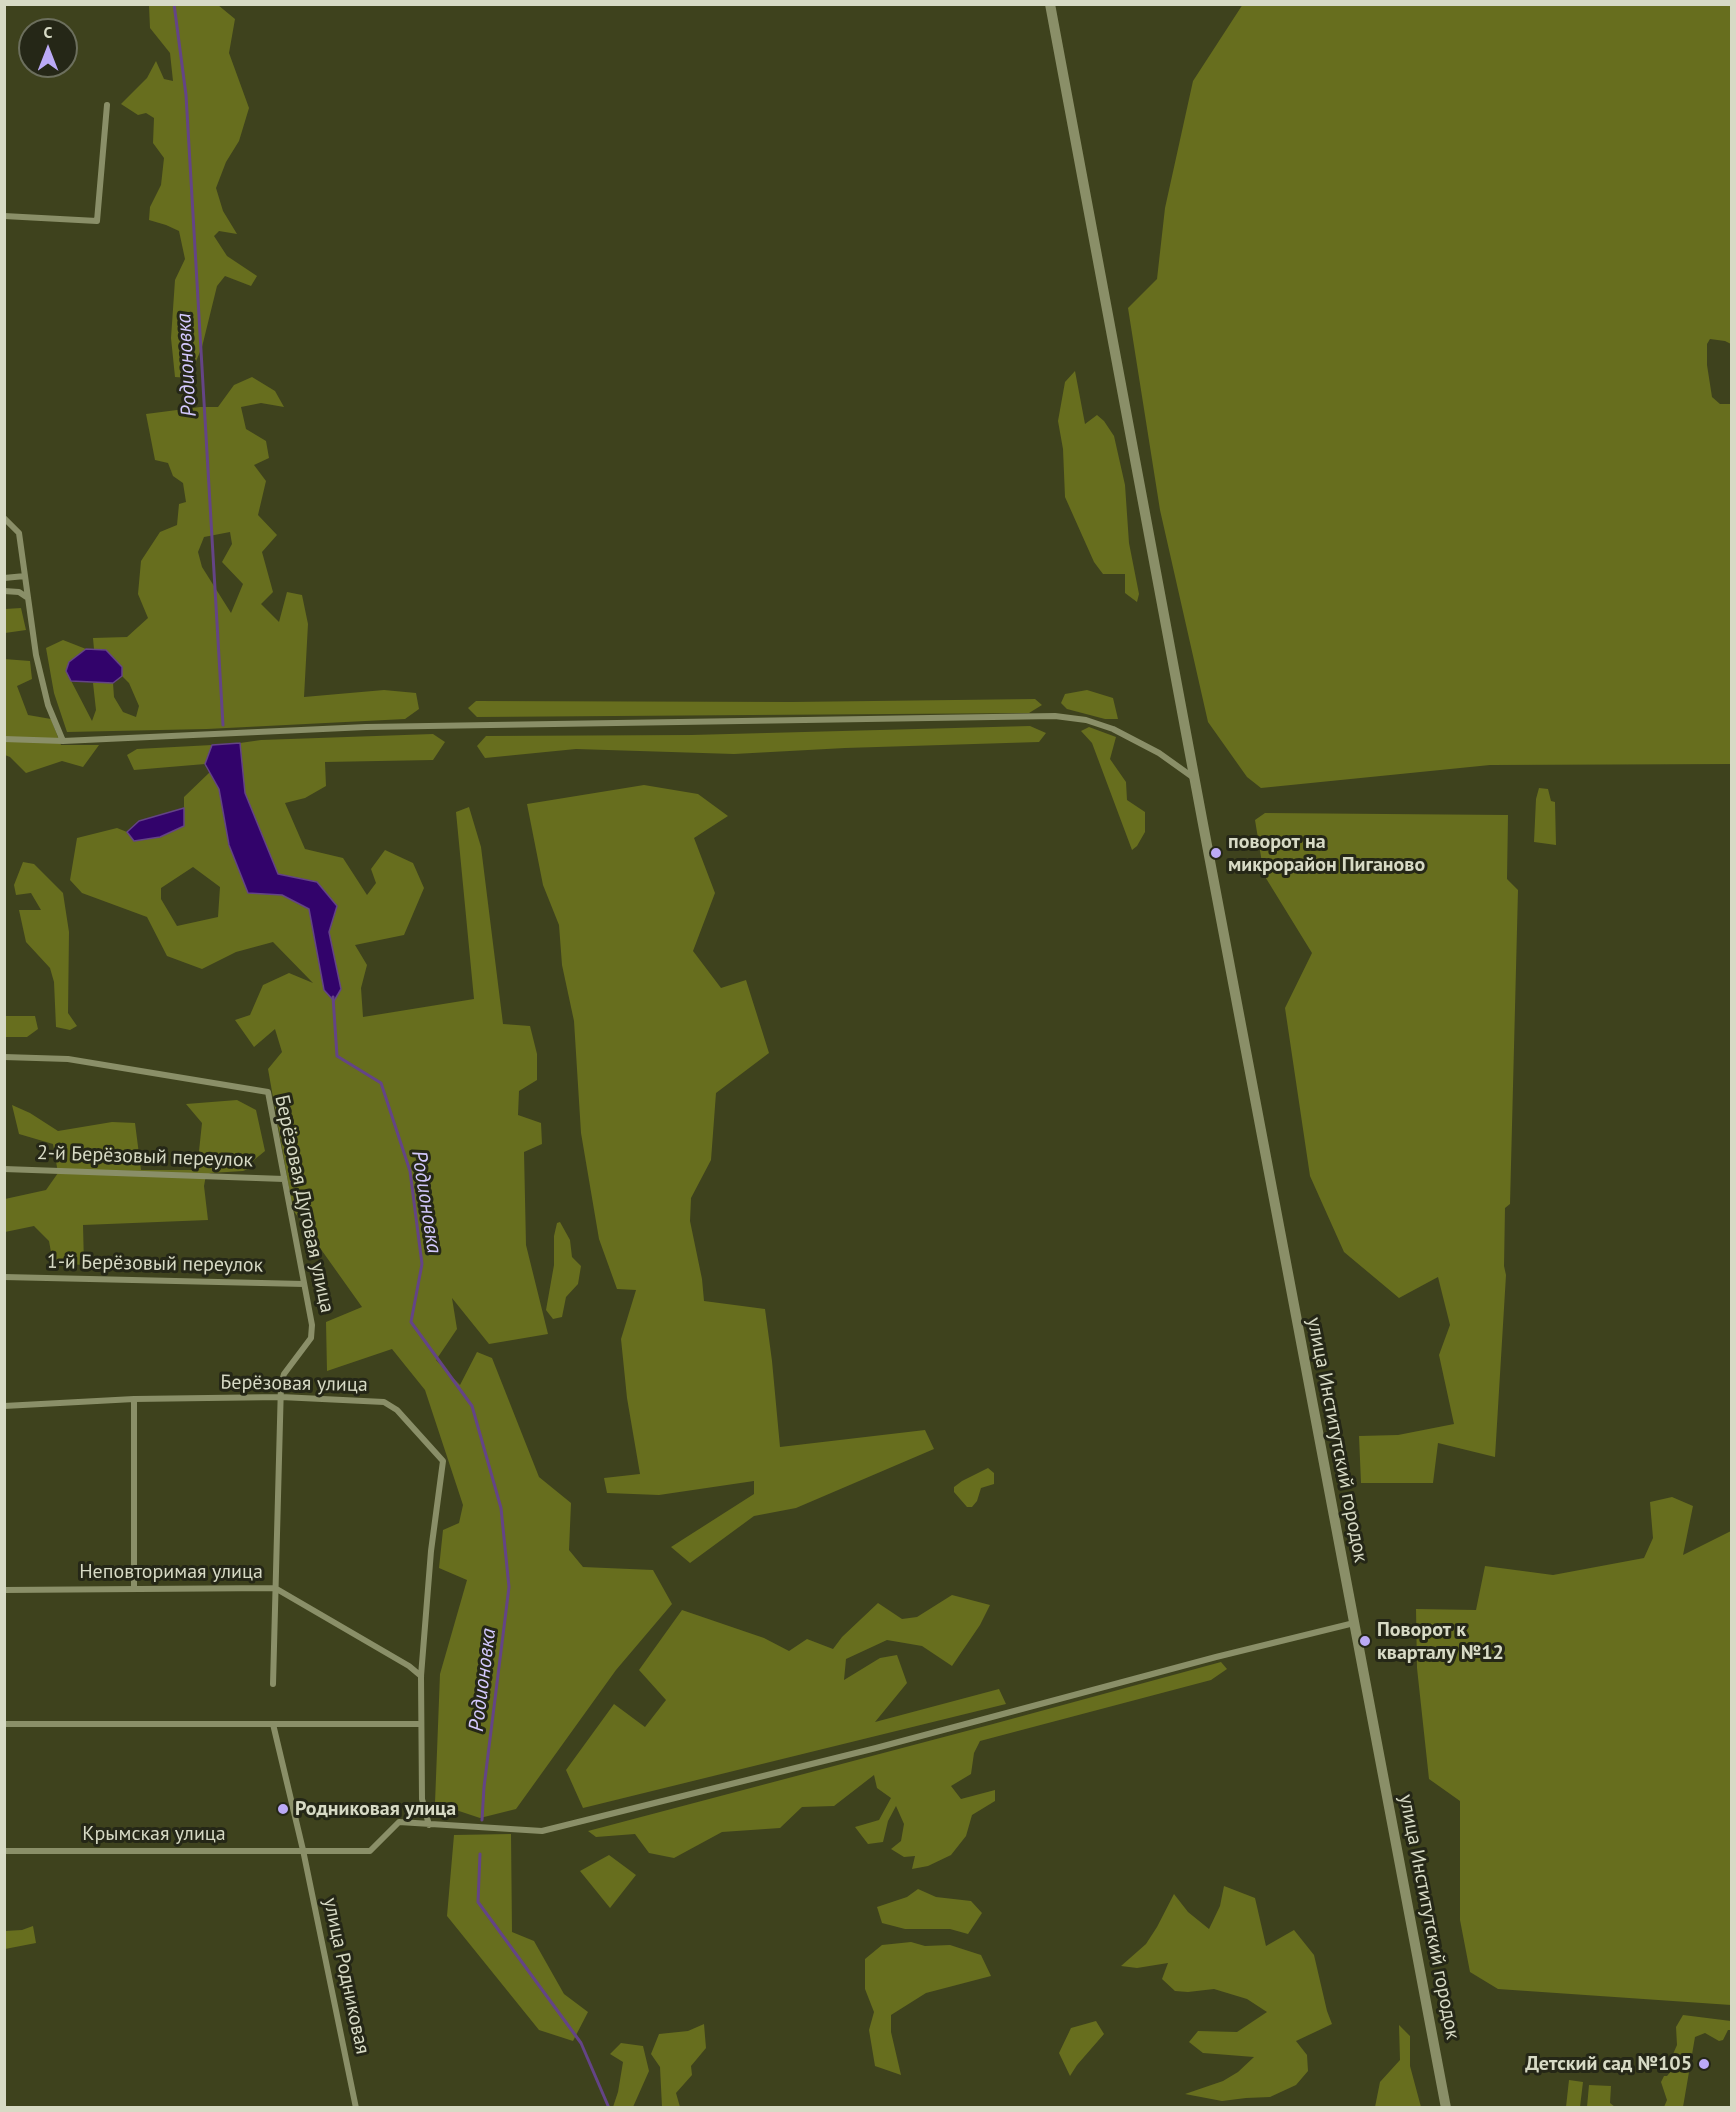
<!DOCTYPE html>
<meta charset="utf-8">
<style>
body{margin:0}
#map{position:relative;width:1736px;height:2112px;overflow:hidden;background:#3e421d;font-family:"PT Sans",sans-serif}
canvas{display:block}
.frame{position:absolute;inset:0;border:6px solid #d7dac5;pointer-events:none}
.north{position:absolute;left:18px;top:18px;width:60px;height:60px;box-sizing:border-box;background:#252717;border:2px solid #6c6f5d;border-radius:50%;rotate:0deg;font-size:16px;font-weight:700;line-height:24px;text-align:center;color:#d7dac5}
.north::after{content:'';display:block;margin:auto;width:21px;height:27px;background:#bbaaf6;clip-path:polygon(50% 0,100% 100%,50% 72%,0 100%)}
</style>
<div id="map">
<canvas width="1736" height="2112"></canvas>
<div class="frame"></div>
<div class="north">С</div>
</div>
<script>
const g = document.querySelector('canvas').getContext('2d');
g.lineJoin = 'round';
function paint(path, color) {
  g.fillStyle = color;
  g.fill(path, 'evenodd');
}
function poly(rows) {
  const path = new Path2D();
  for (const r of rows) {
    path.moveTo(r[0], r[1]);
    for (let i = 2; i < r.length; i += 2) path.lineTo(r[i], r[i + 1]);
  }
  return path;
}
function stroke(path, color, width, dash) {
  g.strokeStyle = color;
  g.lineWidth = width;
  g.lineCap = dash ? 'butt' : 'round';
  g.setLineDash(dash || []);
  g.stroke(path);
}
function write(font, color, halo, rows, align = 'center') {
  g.font = font + ' "PT Sans",sans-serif';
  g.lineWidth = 6;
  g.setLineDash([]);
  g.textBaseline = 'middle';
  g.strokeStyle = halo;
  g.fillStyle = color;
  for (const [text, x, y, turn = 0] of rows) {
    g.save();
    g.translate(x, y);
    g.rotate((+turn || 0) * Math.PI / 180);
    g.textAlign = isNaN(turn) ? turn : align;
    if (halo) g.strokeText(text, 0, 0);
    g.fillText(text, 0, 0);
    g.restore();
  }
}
paint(poly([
 [1243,4,1731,5,1731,344,1725,341,1710,339,1707,344,1707,365,1712,397,1720,404,1731,404,1731,764,1490,765,1261,788,1247,777,1208,722,1160,510,1128,308,1157,279,1165,208,1193,81],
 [149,5,218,5,235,19,229,53,249,108,239,141,226,162,216,188,223,211,237,234,219,231,214,236,227,256,257,276,251,286,225,276,217,286,202,347,189,378,175,377,171,338,175,280,185,259,179,231,166,225,149,220,150,207,161,185,164,158,153,143,154,118,146,113,138,115,121,104,147,78,156,61,164,79,173,81,170,53,150,28],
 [1075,371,1085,424,1097,415,1104,421,1114,436,1125,485,1129,543,1139,594,1137,602,1125,593,1125,574,1103,574,1094,562,1065,497,1063,449,1058,421,1065,382],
 [252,377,275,391,284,407,261,403,241,407,246,429,266,441,269,458,254,465,266,481,258,515,277,535,262,552,273,592,261,604,279,622,287,592,302,595,308,624,304,697,384,690,416,693,419,709,405,719,207,729,67,732,54,693,46,648,63,640,86,649,69,662,66,671,92,721,96,710,93,683,113,683,114,697,123,712,136,717,139,706,129,683,122,676,122,667,106,650,94,649,93,638,127,637,148,618,138,594,141,561,160,532,177,525,179,504,186,502,183,483,173,476,168,463,155,460,146,414,200,407,218,407,234,385],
 [230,532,232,544,222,562,243,584,231,613,202,567,198,552,204,537],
 [21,608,26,630,5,633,5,609],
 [4,659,30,661,32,679,17,686,28,715,51,719,61,745,99,745,83,767,62,761,26,773,10,757,5,755],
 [1087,690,1113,698,1118,719,1105,719,1067,709,1061,703,1065,694],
 [1035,699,1042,705,1029,713,477,717,468,708,476,701,792,702],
 [1030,726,1046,733,1039,742,845,748,734,754,576,749,485,758,477,746,486,736,691,735],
 [1089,727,1116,737,1110,759,1126,782,1127,800,1145,812,1145,832,1137,846,1132,850,1092,743,1081,731],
 [433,734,445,742,433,760,325,762,326,786,305,798,285,803,305,849,343,858,367,895,376,883,371,869,385,850,413,863,424,888,404,935,355,945,367,965,361,988,363,1017,474,999,456,812,469,807,481,847,503,1024,530,1026,537,1054,537,1080,519,1091,518,1115,541,1123,542,1144,524,1152,526,1245,548,1334,489,1344,452,1298,457,1329,436,1360,460,1385,477,1352,492,1358,539,1477,571,1503,569,1550,583,1567,653,1570,672,1604,616,1670,516,1809,480,1818,435,1803,440,1674,467,1580,439,1568,443,1530,459,1523,463,1505,425,1390,392,1349,327,1371,326,1322,362,1307,293,1210,268,1069,282,1052,275,1029,254,1047,235,1020,250,1015,263,985,289,973,313,983,273,942,236,952,202,969,167,956,147,917,82,893,70,880,77,838,117,828,127,832,134,841,184,826,184,797,210,772,219,789,229,845,248,892,282,895,309,909,324,990,341,989,329,932,337,906,317,882,278,874,245,793,240,743,261,740],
 [193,867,220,887,218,917,177,926,161,899,161,888],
 [212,745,205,764,134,770,127,755,137,749],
 [644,785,698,794,728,816,694,838,715,893,693,951,721,988,746,980,769,1053,716,1093,711,1160,691,1198,690,1221,702,1279,704,1301,765,1309,772,1361,780,1447,925,1430,934,1449,796,1508,754,1516,690,1563,671,1547,754,1494,754,1481,659,1495,607,1493,604,1478,640,1474,627,1398,621,1339,636,1290,617,1289,599,1239,581,1133,574,1021,562,965,559,925,543,885,527,804],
 [1539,788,1548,789,1551,801,1555,802,1556,845,1534,842,1536,799],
 [1265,813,1508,815,1507,879,1518,890,1510,1204,1505,1208,1504,1266,1506,1275,1495,1457,1438,1443,1433,1483,1361,1483,1359,1436,1398,1435,1454,1424,1439,1355,1450,1325,1438,1277,1399,1298,1344,1252,1310,1176,1285,1008,1312,953,1264,875,1255,820],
 [23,862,34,864,63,893,69,932,68,1013,77,1026,70,1030,56,1027,54,982,50,968,26,942,19,910,41,910,31,893,16,895,14,885],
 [5,1016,35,1016,38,1029,27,1037,5,1037],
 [237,1100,256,1110,265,1151,254,1160,248,1169,243,1171,211,1173,206,1175,204,1186,208,1220,83,1225,84,1265,53,1263,49,1241,34,1226,5,1232,5,1199,46,1190,58,1173,53,1144,19,1134,12,1105,30,1113,58,1131,112,1122,135,1123,141,1170,197,1170,202,1123,186,1104],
 [560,1222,570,1240,572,1257,581,1266,578,1284,566,1297,562,1317,553,1319,546,1310,554,1265,554,1236,557,1223],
 [988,1468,994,1473,994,1484,981,1488,977,1501,972,1507,967,1507,954,1492,954,1487,962,1481],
 [1672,1497,1693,1506,1683,1555,1731,1531,1731,2005,1498,1989,1470,1972,1460,1920,1460,1801,1429,1779,1417,1668,1416,1609,1476,1610,1485,1566,1553,1575,1644,1558,1653,1538,1650,1502],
 [952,1595,990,1605,980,1625,952,1666,922,1646,887,1640,846,1659,844,1680,880,1658,897,1655,907,1683,875,1722,999,1689,1006,1704,583,1808,566,1770,614,1704,645,1727,666,1700,639,1670,682,1610,764,1638,789,1651,807,1639,833,1649,842,1637,878,1603,902,1619,917,1617],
 [1221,1662,1227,1669,1211,1680,980,1741,974,1753,971,1774,951,1786,961,1799,995,1790,995,1801,972,1815,966,1836,951,1855,928,1866,912,1869,915,1856,904,1857,891,1849,901,1841,904,1824,896,1806,888,1821,883,1842,868,1844,855,1827,879,1820,891,1798,877,1788,874,1775,834,1806,802,1807,780,1828,722,1832,674,1858,649,1853,635,1834,596,1837,588,1831,993,1724],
 [511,1834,512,1932,534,1941,564,1994,588,2012,573,2041,539,2030,447,1916,454,1835],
 [609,1855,636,1875,610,1908,580,1871],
 [1224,1886,1255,1898,1266,1946,1294,1930,1314,1955,1327,2011,1332,2024,1296,2041,1307,2055,1308,2071,1296,2085,1270,2097,1246,2098,1222,2101,1185,2094,1223,2081,1238,2072,1254,2057,1203,2053,1189,2042,1198,2031,1237,2032,1267,2012,1247,1999,1214,1989,1188,1992,1175,1991,1162,1979,1168,1963,1137,1968,1121,1966,1146,1944,1157,1927,1174,1894,1188,1912,1209,1929,1220,1906],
 [918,1889,936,1897,971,1901,982,1913,968,1934,950,1929,905,1929,882,1923,877,1907,907,1897],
 [33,1926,36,1943,5,1949,5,1931,22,1930],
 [911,1942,925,1946,950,1945,981,1955,991,1976,926,1993,891,2015,891,2032,901,2075,875,2066,869,2030,874,2012,865,1989,865,1959,882,1945],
 [1683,2015,1731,2021,1731,2030,1728,2030,1723,2040,1719,2041,1705,2033,1695,2037,1683,2107,1664,2107,1667,2100,1661,2082,1664,2076,1667,2076,1672,2070,1670,2061,1677,2045,1676,2027],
 [1096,2021,1104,2034,1077,2065,1070,2076,1059,2053,1071,2028],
 [704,2024,706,2048,691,2066,692,2075,676,2093,680,2107,662,2107,660,2067,651,2054,659,2034,688,2031],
 [1399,2025,1410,2036,1410,2066,1421,2107,1375,2107,1380,2082,1400,2060],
 [621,2043,643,2046,649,2071,633,2107,613,2107,618,2092,623,2062,610,2054],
 [1569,2080,1583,2082,1580,2107,1566,2107],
 [1589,2085,1611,2086,1610,2103,1615,2107,1587,2107]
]), '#676e1e');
const water = poly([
 [86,649,106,650,122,667,122,676,113,683,71,681,66,671,69,662,86,649],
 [240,743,245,793,278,874,317,882,337,906,329,932,341,989,334,1001,324,990,309,909,282,895,248,893,229,845,219,789,205,764,212,745,240,743],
 [184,808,184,826,160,837,134,841,127,832,139,821,184,808]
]);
paint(water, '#32036b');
stroke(water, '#644486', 1.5);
stroke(poly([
 [174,4,186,95,223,725],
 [333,997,337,1056,381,1083,410,1171,422,1264,411,1322,472,1406,501,1508,509,1587,484,1787,482,1820],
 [480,1854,478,1902,581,2043,609,2108]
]), '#644486', 3);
stroke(poly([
 [4,216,97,221,107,105],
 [4,518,19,533,36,655,48,705,63,741,366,727,1055,716,1086,720,1113,729,1159,753,1194,778],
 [4,578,25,576],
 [4,591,19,592,28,598],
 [4,739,63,741],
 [4,1057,68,1059,268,1092,312,1325,311,1338,284,1374,281,1384,273,1684],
 [4,1169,284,1179],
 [4,1277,304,1284],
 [134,1399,134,1589],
 [4,1406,134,1399,281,1397,384,1402,397,1410,443,1461,431,1551,421,1676,422,1799,429,1825],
 [4,1590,275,1588,409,1666,421,1676],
 [4,1724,420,1724],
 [273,1724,303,1850,356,2108],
 [4,1851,370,1851,399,1822,542,1831,876,1748,1216,1657,1354,1623]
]), '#8a8f68', 6);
stroke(poly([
 [1050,4,1203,824,1446,2108]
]), '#8a8f68', 10);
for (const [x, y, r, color] of [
 [1216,853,6,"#bbaaf6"],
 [1365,1641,6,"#bbaaf6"],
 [283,1809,6,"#bbaaf6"],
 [1704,2064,6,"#bbaaf6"]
]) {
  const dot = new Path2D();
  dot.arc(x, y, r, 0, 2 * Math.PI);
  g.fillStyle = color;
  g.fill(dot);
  stroke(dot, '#252717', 2);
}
write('bold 20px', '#d7dac5', '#252717', [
 ["поворот на",1228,842],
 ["микрорайон Пиганово",1228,865],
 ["Поворот к",1377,1630],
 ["кварталу №12",1377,1653],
 ["Родниковая улица",295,1809],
 ["Детский сад №105",1692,2064,"right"]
], 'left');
write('20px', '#d7dac5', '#252717', [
 ["2-й Берёзовый переулок",145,1157,2],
 ["Берёзовая Дуговая улица",304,1204,78],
 ["1-й Берёзовый переулок",155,1264,1],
 ["Берёзовая улица",294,1384,1],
 ["улица Институтский городок",1337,1440,79],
 ["Неповторимая улица",171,1572],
 ["Крымская улица",154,1834],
 ["улица Институтский городок",1429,1917,79],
 ["улица Родниковая",346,1976,78]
]);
write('italic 21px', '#d3c8fd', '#252717', [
 ["Родионовка",187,365,-93],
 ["Родионовка",426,1202,81],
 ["Родионовка",483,1680,-83]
]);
</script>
